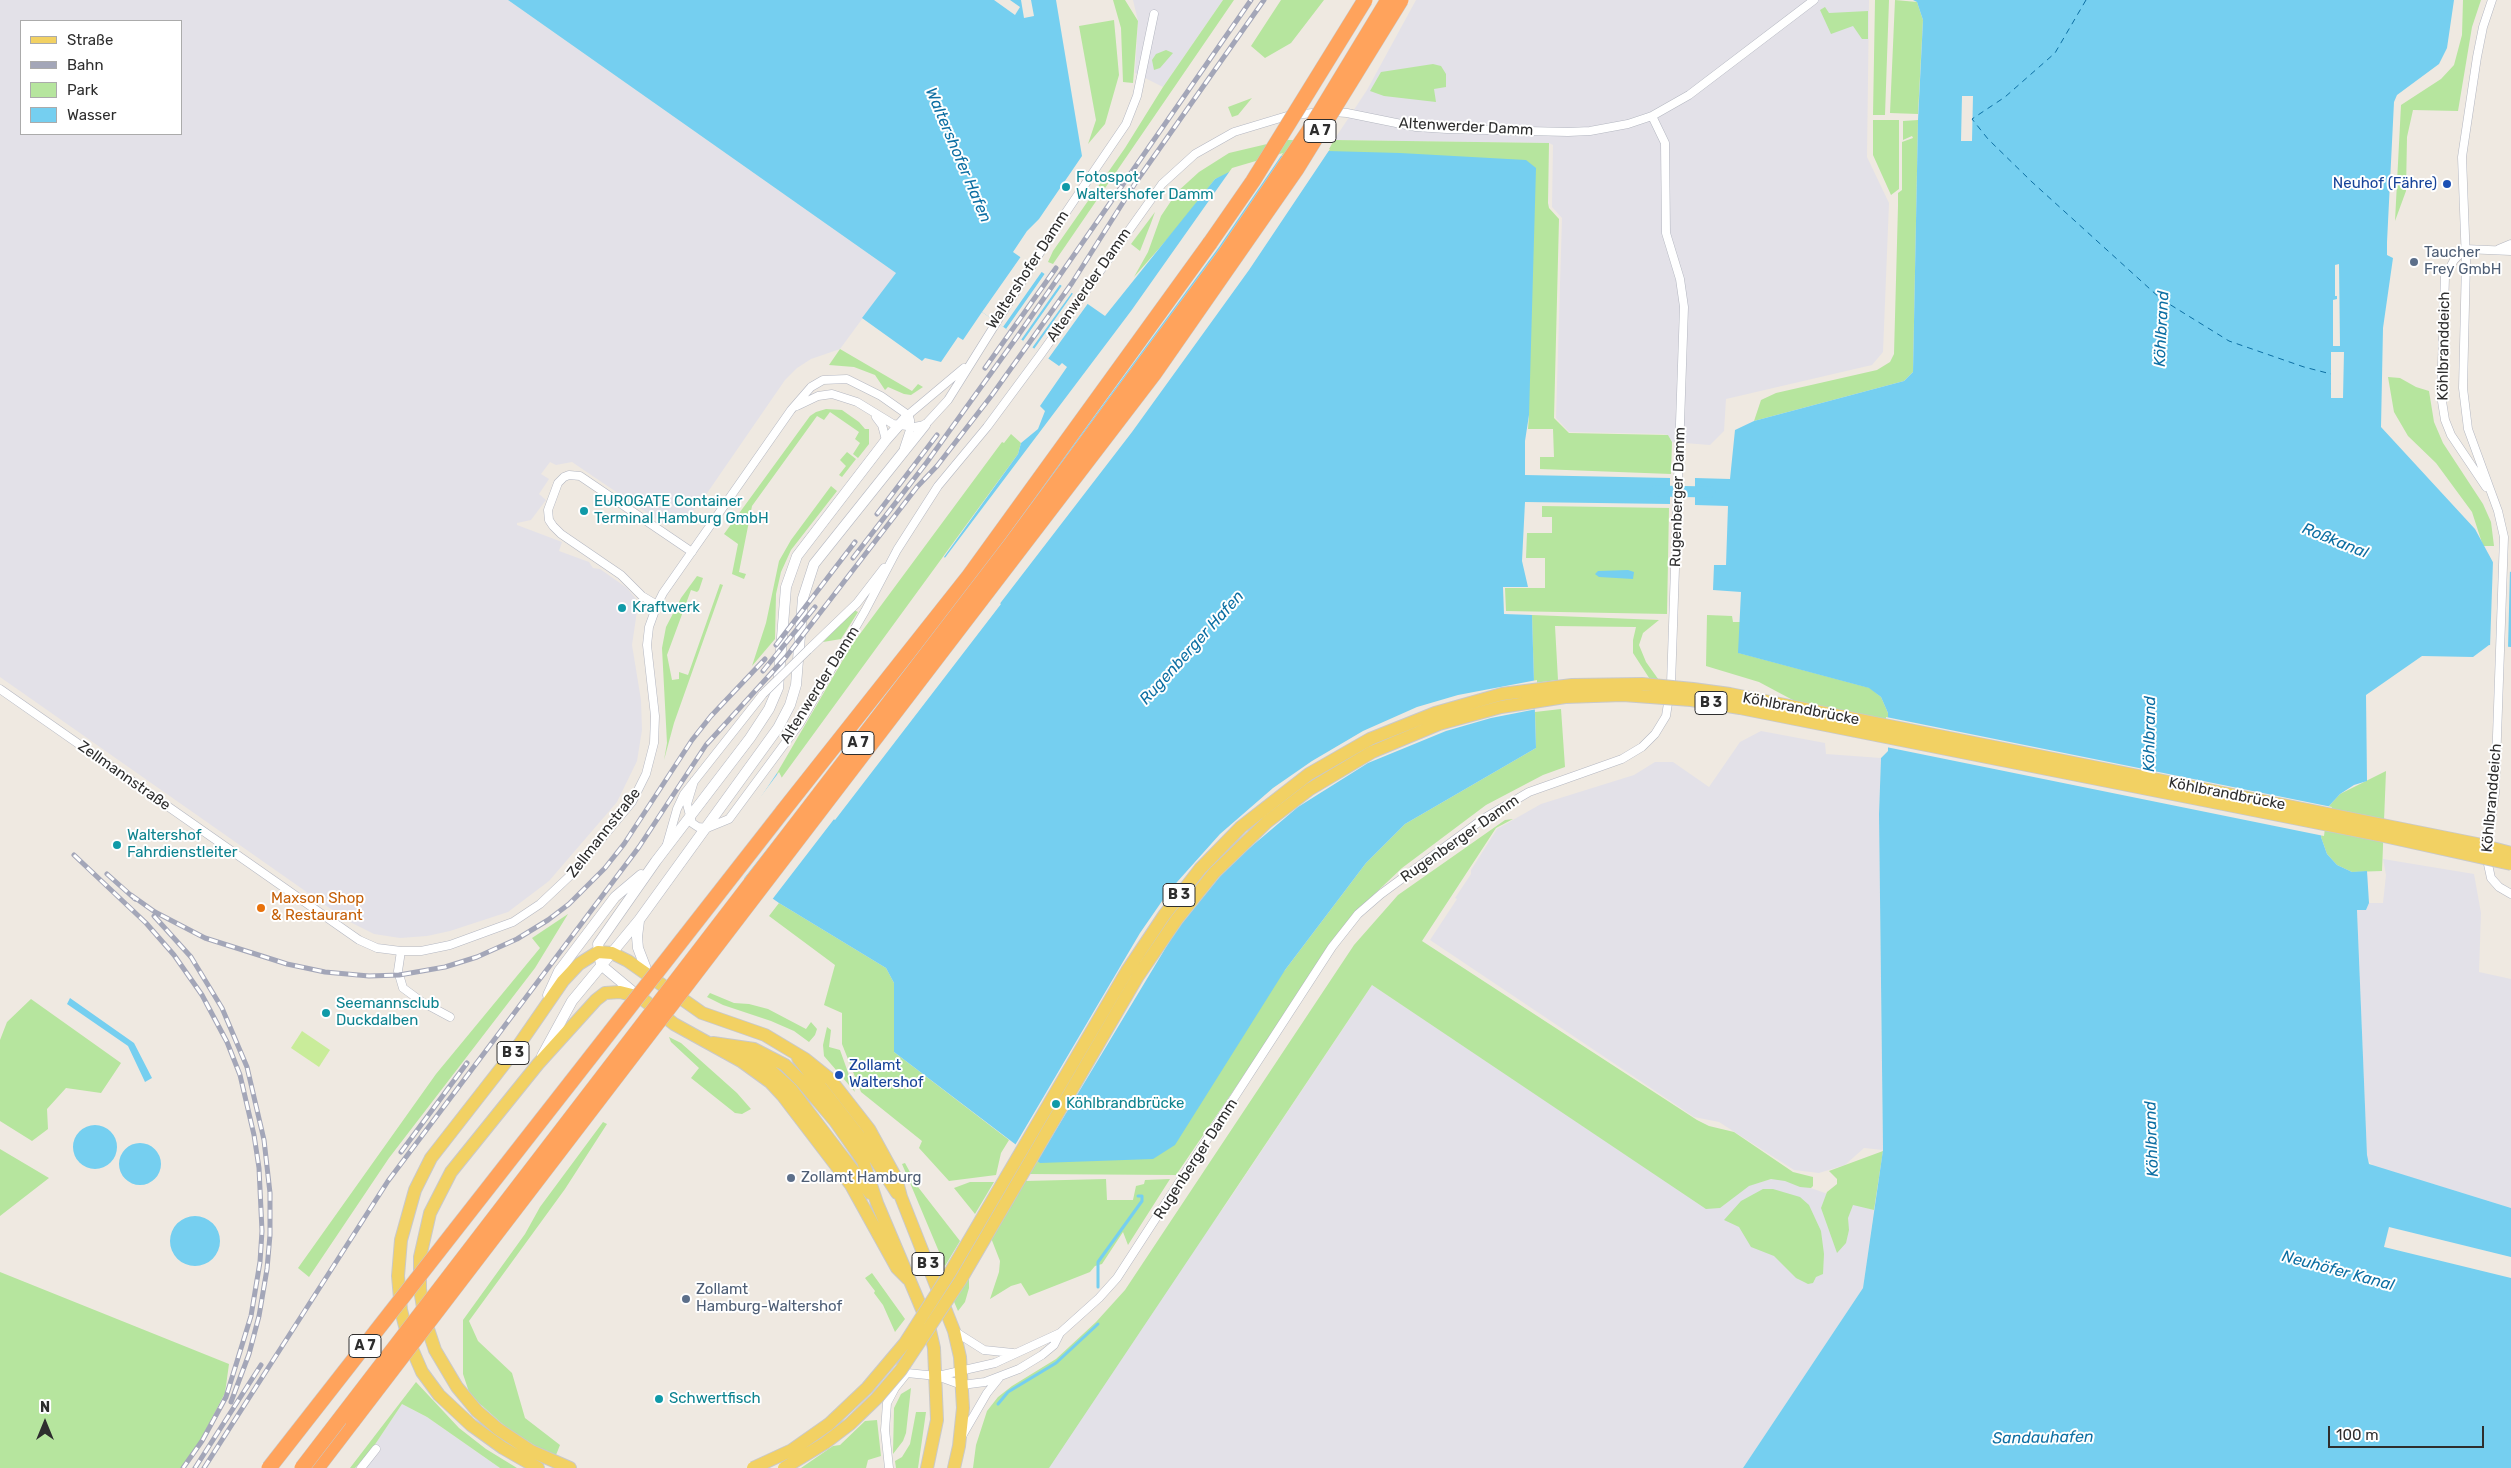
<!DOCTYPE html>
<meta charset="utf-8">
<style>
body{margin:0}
#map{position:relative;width:2511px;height:1468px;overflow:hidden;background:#efe9e1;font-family:Rubik,sans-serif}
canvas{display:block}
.legend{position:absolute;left:20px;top:20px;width:162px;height:115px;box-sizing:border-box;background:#fff;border:1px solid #ababab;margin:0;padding:6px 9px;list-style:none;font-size:15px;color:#2e2e2e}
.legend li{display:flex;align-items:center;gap:10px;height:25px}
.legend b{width:25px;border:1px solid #ababab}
.north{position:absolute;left:20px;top:1398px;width:50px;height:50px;-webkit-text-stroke:4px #fff;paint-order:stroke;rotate:0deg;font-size:14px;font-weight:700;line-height:20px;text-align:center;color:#2e2e2e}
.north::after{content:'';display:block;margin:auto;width:18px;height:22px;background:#2e2e2e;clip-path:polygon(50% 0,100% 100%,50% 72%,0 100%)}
.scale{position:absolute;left:2328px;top:1426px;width:156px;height:22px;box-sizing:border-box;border:2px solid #2e2e2e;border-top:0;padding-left:6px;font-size:15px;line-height:18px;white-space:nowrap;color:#2e2e2e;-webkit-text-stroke:4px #fff;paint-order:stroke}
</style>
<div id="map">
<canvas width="2511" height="1468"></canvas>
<ul class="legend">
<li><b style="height:6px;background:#f2d163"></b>Straße</li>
<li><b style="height:6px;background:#a3a6b8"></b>Bahn</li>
<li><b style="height:14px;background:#b6e59e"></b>Park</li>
<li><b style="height:14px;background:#75cff0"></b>Wasser</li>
</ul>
<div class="north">N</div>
<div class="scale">100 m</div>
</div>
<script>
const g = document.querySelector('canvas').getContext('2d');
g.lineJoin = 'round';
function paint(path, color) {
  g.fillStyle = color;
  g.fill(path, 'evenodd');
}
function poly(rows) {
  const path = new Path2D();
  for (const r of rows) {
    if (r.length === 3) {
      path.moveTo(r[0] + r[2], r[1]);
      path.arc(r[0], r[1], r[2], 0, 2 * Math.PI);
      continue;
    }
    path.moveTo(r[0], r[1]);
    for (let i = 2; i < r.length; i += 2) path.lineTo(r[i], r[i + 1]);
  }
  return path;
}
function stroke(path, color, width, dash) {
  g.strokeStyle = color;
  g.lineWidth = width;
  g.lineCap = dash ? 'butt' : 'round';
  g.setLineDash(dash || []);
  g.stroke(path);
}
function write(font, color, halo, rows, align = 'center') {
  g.font = font + ' Rubik,sans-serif';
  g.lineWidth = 4;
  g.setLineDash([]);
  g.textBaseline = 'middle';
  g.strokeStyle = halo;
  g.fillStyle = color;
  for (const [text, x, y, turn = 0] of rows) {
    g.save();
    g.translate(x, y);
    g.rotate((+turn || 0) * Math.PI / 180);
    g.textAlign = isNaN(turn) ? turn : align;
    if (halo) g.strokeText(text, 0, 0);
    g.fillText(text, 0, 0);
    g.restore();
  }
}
paint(poly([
 [0,0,508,0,896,273,840,349,811,359,797,368,785,380,703,499,683,524,665,525,572,462,556,465,550,462,541,474,549,479,539,494,546,500,531,520,517,523,517,525,562,542,559,551,589,562,593,568,600,569,627,588,636,599,637,611,632,645,641,700,642,730,637,761,617,802,549,881,508,912,450,931,427,936,400,938,374,934,348,921,0,677],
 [21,21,181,21,181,134,21,134],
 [1133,0,1223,0,1163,87,1135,73,1138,21],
 [1416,0,1869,0,1867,157,1889,203,1883,352,1872,365,1726,399,1724,431,1710,445,1672,442,1668,435,1663,434,1569,432,1556,418,1562,218,1552,207,1553,145,1549,143,1334,140,1367,90],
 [1761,731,1825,743,1826,754,1881,758,1879,814,1883,1150,1864,1148,1845,1165,1819,1173,1794,1170,1719,1122,1694,1117,1430,940,1457,899,1455,898,1471,874,1471,870,1497,829,1541,804,1634,775,1655,762,1673,762,1709,787,1740,742],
 [2383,859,2474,874,2481,913,2479,972,2511,979,2511,1208,2373,1166,2367,1159,2357,910,2366,910,2369,903,2383,903,2386,875],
 [1372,985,1694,1200,1779,1177,1874,1210,1863,1288,1743,1468,1035,1468,1224,1207],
 [402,1404,427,1417,500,1468,355,1468,370,1452]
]), '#e3e1e8');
paint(poly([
 [1113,0,1125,0,1138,21,1133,83,1123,82,1121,28],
 [1223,0,1234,0,1053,264,1048,262,1053,251,1125,148,1163,87],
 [1281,0,1324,0,1291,43,1265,58,1251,46],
 [1875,0,1889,0,1885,115,1873,115],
 [1895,0,1917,2,1923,20,1918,114,1890,113],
 [2463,0,2481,0,2472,27,2458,111,2413,110,2407,137,2406,191,2395,221,2401,105,2441,79,2454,65,2462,35],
 [1825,7,1829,13,1868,11,1868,39,1862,39,1853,26,1831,34,1820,10],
 [1114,20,1119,75,1105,124,1088,144,1096,120,1079,26],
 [1166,50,1173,53,1160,68,1154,70,1152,60,1156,54],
 [1433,64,1441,66,1446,74,1446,87,1434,89,1436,102,1384,96,1370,91,1381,72],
 [1252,98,1238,115,1232,117,1228,107],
 [1873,120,1899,120,1899,189,1891,195,1873,155],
 [1918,120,1913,372,1904,381,1754,421,1761,400,1776,393,1877,370,1890,362,1894,354,1898,206,1898,193,1902,190,1902,142,1913,138,1912,136,1903,140,1903,121],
 [1284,140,1302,140,1294,154,1272,157,1215,179,1178,227,1134,277,1148,252,1161,216,1177,192,1199,172,1229,153],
 [1334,140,1549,143,1548,203,1549,208,1559,219,1554,418,1569,433,1668,435,1672,442,1671,474,1540,469,1540,457,1554,457,1553,429,1528,429,1529,415,1328,151],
 [1155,212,1151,223,1140,251,1131,244],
 [840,349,912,391,918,384,923,387,911,395,904,394,888,387,885,390,875,375,854,367,829,365],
 [2388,377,2400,378,2416,387,2429,391,2434,422,2443,443,2483,504,2491,522,2494,546,2483,546,2472,512,2436,463,2408,436,2394,412],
 [826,409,842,410,859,422,865,429,869,429,869,444,858,458,853,454,860,443,855,439,859,432,830,412,824,420,817,416,752,506,739,572,746,574,744,579,732,574,738,544,724,534,810,416,816,412],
 [1011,434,1021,443,1018,454,780,780,777,773,851,646,1002,442,1004,443],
 [847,452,856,459,842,477,839,475,846,466,840,460],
 [831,486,837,491,791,550,781,572,776,594,775,639,752,666,766,623,779,561,791,540],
 [1542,506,1669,508,1667,614,1506,611,1505,588,1545,588,1545,558,1526,558,1527,533,1552,533,1552,517,1542,517],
 [697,576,703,578,699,590,697,592,691,590,667,655,672,680,679,679,679,672,688,675,720,584,723,585,674,723,664,760,667,743,662,648,666,627,681,598],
 [854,610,858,612,841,639,823,642],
 [1532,615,1659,620,1643,633,1639,645,1646,662,1661,683,1653,684,1633,653,1633,640,1636,627,1555,626,1558,680,1534,683],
 [1707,615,1732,616,1733,622,1741,622,1739,653,1870,688,1881,697,1888,713,1889,725,1804,706,1759,682,1706,666],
 [1561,709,1565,767,1543,775,1486,805,1402,868,1365,903,1291,1006,1176,1175,1028,1174,1038,1161,1285,970,1366,863,1405,824,1536,748,1535,712],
 [2386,771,2382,871,2352,872,2337,865,2327,854,2321,837,2324,819,2329,806,2340,794],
 [1513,819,1496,828,1422,941,1697,1120,1709,1126,1734,1132,1793,1172,1813,1177,1813,1186,1811,1188,1800,1187,1785,1181,1771,1179,1749,1186,1720,1208,1706,1209,1372,985,1049,1468,973,1468,976,1445,987,1411,998,1397,1012,1386,1056,1359,1096,1322,1125,1290,1354,945,1398,895,1505,820],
 [779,903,886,968,894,983,894,1052,1009,1140,1001,1153,996,1175,949,1181,919,1148,922,1141,861,1092,842,1044,842,1013,824,1005,835,965,769,916],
 [568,914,535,968,389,1158,309,1277,298,1268,436,1074,540,948,532,938],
 [710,993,734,1003,749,1004,768,1009,806,1029,811,1022,817,1029,815,1035,809,1042,794,1031,771,1021,723,1005,707,997],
 [31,999,121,1063,101,1093,66,1088,47,1109,48,1129,32,1141,0,1121,0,1040,7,1022],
 [827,1027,831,1030,829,1047,840,1050,855,1092,824,1056,823,1045],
 [669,1037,681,1043,737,1093,751,1109,742,1114,735,1113,691,1078,699,1068,671,1042],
 [603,1122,607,1124,565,1189,469,1321,478,1341,512,1373,525,1418,560,1445,556,1455,540,1449,507,1428,470,1395,463,1374,463,1320,525,1234,540,1207],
 [0,1149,49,1178,0,1216],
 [1883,1151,1874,1210,1853,1205,1848,1218,1849,1230,1846,1243,1837,1253,1821,1208,1827,1192,1837,1184,1837,1179,1829,1171],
 [905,1163,918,1187,960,1241,945,1266,902,1164],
 [1106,1179,1107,1200,1133,1200,1136,1186,1144,1184,1145,1180,1170,1179,1128,1245,1123,1232,1102,1264,1095,1266,1090,1272,1029,1296,1021,1283,1011,1286,990,1299,999,1272,1000,1261,991,1238,1025,1181],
 [970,1182,994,1182,975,1214,954,1188],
 [1763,1189,1773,1189,1800,1197,1809,1205,1821,1231,1824,1254,1823,1274,1816,1277,1813,1283,1808,1284,1796,1278,1774,1256,1751,1247,1739,1227,1724,1220,1741,1201],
 [969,1267,969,1288,965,1302,958,1311,952,1297],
 [0,1272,229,1364,225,1393,200,1441,181,1468,0,1468],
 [872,1273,905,1319,895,1332,883,1305,874,1293,875,1291,865,1278],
 [416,1382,459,1428,486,1449,517,1468,500,1468,427,1417,402,1404,370,1452,355,1468,350,1468],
 [911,1388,906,1433,903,1441,893,1454,894,1408,901,1394],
 [916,1412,926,1412,918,1468,896,1468,895,1461,902,1457,910,1444],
 [877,1420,881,1456,868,1460,866,1468,801,1468,833,1446,840,1445,865,1421]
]), '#b6e59e');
paint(poly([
 [302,1031,330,1050,319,1067,291,1048]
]), '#c9ec9a');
paint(poly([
 [508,0,1056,0,1082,156,1039,219,1027,231,1013,252,1105,316,1215,179,1229,172,1272,157,1328,151,1400,153,1526,160,1536,168,1529,415,1525,441,1525,475,1670,478,1670,504,1525,502,1522,561,1528,587,1503,587,1504,614,1532,615,1536,748,1405,824,1366,863,1285,970,1175,1145,1153,1159,1040,1163,894,1052,894,983,886,968,779,903,736,873,732,840,777,773,780,780,835,820,1001,604,944,557,1018,454,1021,443,1038,429,1045,411,1040,406,1067,367,1062,363,1059,366,982,312,963,340,958,337,941,362,925,358,922,361,862,318,896,273],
 [1913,0,2454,0,2447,48,2439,64,2397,95,2394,102,2387,242,2387,255,2393,258,2383,328,2381,427,2475,529,2495,566,2511,572,2511,647,2489,645,2473,657,2422,656,2366,695,2367,781,2354,785,2340,794,2329,806,2324,819,2321,837,2327,854,2337,865,2352,872,2367,871,2369,903,2366,910,2357,910,2367,1155,2369,1164,2511,1208,2511,1468,1743,1468,1863,1288,1883,1150,1879,814,1881,758,1888,751,1888,713,1881,697,1869,688,1738,653,1741,592,1713,590,1714,565,1726,565,1728,506,1695,505,1695,478,1730,479,1735,430,1754,421,1904,381,1913,372,1918,120,1923,20,1917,2],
 [1628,570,1634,572,1633,579,1599,577,1595,574,1598,571],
 [70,998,134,1043,152,1078,145,1082,128,1046,67,1004],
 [95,1147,22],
 [140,1164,21],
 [195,1241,25]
]), '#75cff0');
paint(poly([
 [994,0,1010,0,1020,7,1015,15],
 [1021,0,1031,0,1034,16,1024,18],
 [1962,96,1973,96,1972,141,1961,141],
 [1330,149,1249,270,1132,432,771,901,744,883,810,798,835,817,998,604,973,583,1294,151],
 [1283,153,1219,247,972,583,944,559,1131,311,1232,168],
 [1022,255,1043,270,1003,327,982,312],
 [2339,264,2340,346,2333,346,2333,300,2337,299,2337,296,2335,296,2335,265],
 [1046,272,1061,283,1021,340,1006,329],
 [1063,284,1073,291,1032,348,1023,341],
 [1074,292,1089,302,1048,359,1034,349],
 [2331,352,2344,352,2343,398,2331,398],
 [2493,561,2510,569,2508,648,2490,647],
 [1537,680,1537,709,1491,718,1446,731,1368,763,1298,807,1246,851,1222,874,1177,929,1036,1163,1014,1147,1140,933,1169,891,1220,834,1273,788,1312,761,1363,731,1417,707,1458,695],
 [1886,717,2332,807,2326,820,2324,836,1886,747],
 [779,772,782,778,808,797,742,881,734,875,729,864,732,857,729,839],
 [2389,1227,2511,1257,2511,1278,2384,1247]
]), '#efe9e1');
stroke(poly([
 [1098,1287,1098,1262,1142,1201,1142,1196,1138,1196],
 [998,1404,1008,1392,1056,1363,1098,1324]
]), '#75cff0', 3);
stroke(poly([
 [1656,491,1710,492]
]), '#75cff0', 11);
stroke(poly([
 [2086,0,2055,53,2005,97,1972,119,1988,139,2032,182,2161,299,2229,341,2304,367,2331,374]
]), '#0d6fa3', 1, [6, 5]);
const minor = poly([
 [2492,0,2483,27,2477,57,2462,157,2466,262,2463,388,2468,429,2498,511,2504,537,2495,793,2486,855,2491,878,2499,887,2511,894],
 [1332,112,1347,113,1416,127,1447,129,1568,132,1590,131,1628,124,1652,116,1689,95,1814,0],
 [2465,249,2454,260,2445,277,2441,395,2445,420,2451,435,2486,487],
 [2465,249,2511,251],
 [2499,249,2511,244],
 [797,406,818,396,832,394,857,402,893,424,914,427,925,425,948,400,1056,227,1126,124,1137,96,1154,14],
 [908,415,964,368],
 [876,417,882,425,886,440],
 [657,605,642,596,621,575,561,534,553,526,549,520,548,510,558,483,564,477,569,475,580,476,692,552],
 [808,650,857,603,884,568],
 [0,689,359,940,377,948,401,951,421,951,450,945,513,922,540,904,575,871,632,802,646,774,654,743,655,716,647,645,649,627,657,605,663,593,791,410,811,387,823,380,847,379,881,396,908,415,910,420,910,430,904,448],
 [694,781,687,804,692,823,698,827,707,828,729,819,800,723,865,611,897,550,938,486,987,427,1041,354,1162,184,1195,154,1234,132,1287,116,1321,112],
 [667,844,677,809,684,794,763,694],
 [401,951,398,971,403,988,422,1002,450,1017],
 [954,1331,984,1350,1013,1353],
 [938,1376,995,1363,1060,1333],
 [962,1436,987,1393,999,1378],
 [361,1468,376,1449],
 [889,1468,885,1430,887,1403,895,1388,907,1373,937,1376,962,1385,985,1382,1019,1369,1042,1355,1054,1345,1060,1333,1099,1298,1117,1278,1332,947,1358,914,1381,894,1483,819,1529,792,1622,759,1642,747,1655,734,1666,716,1671,684,1684,307,1680,279,1666,233,1665,143,1652,116]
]);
const tertiary = poly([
 [639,921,637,937,638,948,648,974],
 [548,995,559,971,615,897,641,875],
 [637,995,601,965,598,944,656,861,750,738,769,709,778,688,786,587,797,556,886,440,908,415],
 [542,1056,572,1001,639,920,778,728,790,705,796,685,803,598,814,564,925,425]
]);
const primary = poly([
 [713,1043,754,1049,785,1065,802,1082,835,1121,863,1161,877,1203,929,1326,934,1348,937,1420,927,1468],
 [741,1053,769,1069,791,1089,870,1193],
 [798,1058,866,1145,897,1193],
 [538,1468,503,1448,471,1425,439,1395,422,1372,409,1342,401,1310,398,1276,401,1240,415,1190,431,1158,516,1049,563,981,579,964,598,952,612,953,628,961,702,1013,765,1035,805,1059,830,1079,869,1129,896,1178,901,1197,954,1331,960,1357,963,1408,959,1446,954,1468],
 [570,1468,531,1451,498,1429,477,1411,457,1387,435,1350,425,1320,420,1289,420,1257,430,1213,451,1172,538,1064,596,1000,605,993,620,992,640,997,674,1024,741,1061,770,1082,783,1096,851,1185,897,1268,908,1279]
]);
const motorway = poly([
 [783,811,969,576,1210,243],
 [317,1468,353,1421]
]);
stroke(minor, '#b4b7c1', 9);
stroke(tertiary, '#b4b7c1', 11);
stroke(primary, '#c9c9c9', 14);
stroke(motorway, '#c9c9c9', 16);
stroke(minor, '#fff', 8);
stroke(tertiary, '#fff', 10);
stroke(primary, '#f2d163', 12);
stroke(motorway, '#ffa35c', 15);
const rail = poly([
 [985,368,1056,268],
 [877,514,937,435],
 [853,558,927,462,1017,337,1251,0],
 [776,645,855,542],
 [763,671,815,607],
 [74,855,146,923,174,955,202,995,227,1042,240,1075,254,1135,259,1168,262,1231,260,1262,251,1316,226,1397,202,1441,183,1468],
 [107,874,135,899],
 [131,895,155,912,205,938,287,964,325,972,369,976,399,975,445,967,477,957,517,939,548,920,569,904,605,868,624,844,692,740,711,716,765,659],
 [154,916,191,957,222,1008,247,1067,264,1140,270,1193,270,1235,267,1269,259,1316,249,1354,231,1402],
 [401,1152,467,1063],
 [195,1468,261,1365],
 [204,1468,388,1181,639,847,706,745,786,657,917,487,937,466,992,395,1072,283,1136,182,1264,0]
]);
stroke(rail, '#a3a6b8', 5);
stroke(rail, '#fff', 3, [9]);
const minorBridge = poly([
 [763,694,808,650]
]);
const primaryBridge = poly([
 [753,1468,792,1450,829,1424,867,1388,905,1343,951,1271,1127,971,1165,914,1200,869,1241,827,1309,774,1370,739,1435,713,1502,694,1572,685,1642,684,1693,689,1730,694,2477,844,2511,853],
 [784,1468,825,1443,850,1424,877,1398,901,1370,960,1281,1138,976,1177,919,1214,873,1267,822,1310,789,1372,752,1439,724,1501,707,1565,697,1623,695,1691,700,1740,708,2384,836,2511,864]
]);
const motorwayBridge = poly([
 [1210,243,1253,181,1365,0],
 [353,1421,1154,374,1296,170,1401,0],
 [269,1468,783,811],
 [302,1468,1011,544,1226,253,1308,132,1388,0]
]);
stroke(minorBridge, '#b4b7c1', 9, []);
stroke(primaryBridge, '#c9c9c9', 14, []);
stroke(motorwayBridge, '#c9c9c9', 16, []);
stroke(minorBridge, '#fff', 8);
stroke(primaryBridge, '#f2d163', 12);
stroke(motorwayBridge, '#ffa35c', 15);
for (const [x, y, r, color] of [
 [2447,184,5,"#1a4fb4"],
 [1066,187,5,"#0f9aa8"],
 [2414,262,5,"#5c6f8a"],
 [584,511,5,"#0f9aa8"],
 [622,608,5,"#0f9aa8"],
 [117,845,5,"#0f9aa8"],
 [261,908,5,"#e8710a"],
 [326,1013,5,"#0f9aa8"],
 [839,1075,5,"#1a4fb4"],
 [1056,1104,5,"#0f9aa8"],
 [791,1178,5,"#5c6f8a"],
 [686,1299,5,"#5c6f8a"],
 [659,1399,5,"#0f9aa8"]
]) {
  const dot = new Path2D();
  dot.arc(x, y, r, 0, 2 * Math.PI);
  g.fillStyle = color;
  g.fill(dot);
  stroke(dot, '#fff', 2);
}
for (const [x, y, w] of [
 [1320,131,32],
 [1711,703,32],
 [858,743,32],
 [1179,895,32],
 [513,1053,32],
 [928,1264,32],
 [365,1346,32]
]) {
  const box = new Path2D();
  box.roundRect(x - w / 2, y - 11.5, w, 23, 4);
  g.fillStyle = '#fff';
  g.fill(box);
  stroke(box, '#2e2e2e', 1);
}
write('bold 14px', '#2e2e2e', null, [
 ["A 7",1320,131],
 ["B 3",1711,703],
 ["A 7",858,743],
 ["B 3",1179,895],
 ["B 3",513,1053],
 ["B 3",928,1264],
 ["A 7",365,1346]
]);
write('15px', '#2e2e2e', '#fff', [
 ["Altenwerder Damm",1466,127,3],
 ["Waltershofer Damm",1028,270,-57],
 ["Altenwerder Damm",1089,285,-55],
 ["Köhlbranddeich",2444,346,-89],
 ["Rugenberger Damm",1678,497,-88],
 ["Altenwerder Damm",820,685,-58],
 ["Köhlbrandbrücke",1801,709,11],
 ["Zellmannstraße",124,776,35],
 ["Köhlbrandbrücke",2227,794,11],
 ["Köhlbranddeich",2492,798,-85],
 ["Zellmannstraße",604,833,-52],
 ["Rugenberger Damm",1460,839,-35],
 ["Rugenberger Damm",1196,1159,-57]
]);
write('15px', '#0d838f', '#fff', [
 ["Fotospot",1076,178],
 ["Waltershofer Damm",1076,195],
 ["EUROGATE Container",594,502],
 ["Terminal Hamburg GmbH",594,519],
 ["Kraftwerk",632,608],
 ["Waltershof",127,836],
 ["Fahrdienstleiter",127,853],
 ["Seemannsclub",336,1004],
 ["Duckdalben",336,1021],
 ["Köhlbrandbrücke",1066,1104],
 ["Schwertfisch",669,1399]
], 'left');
write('15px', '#164399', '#fff', [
 ["Neuhof (Fähre)",2437,184],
 ["Zollamt",849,1066,"left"],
 ["Waltershof",849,1083,"left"]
], 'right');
write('15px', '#4e5e75', '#fff', [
 ["Taucher",2424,253],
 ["Frey GmbH",2424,270],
 ["Zollamt Hamburg",801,1178],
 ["Zollamt",696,1290],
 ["Hamburg-Waltershof",696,1307]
], 'left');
write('15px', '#c56008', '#fff', [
 ["Maxson Shop",271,899],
 ["& Restaurant",271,916]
], 'left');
write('italic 16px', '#0d6fa3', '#fff', [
 ["Waltershofer Hafen",958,155,67],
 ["Köhlbrand",2162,329,-87],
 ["Roßkanal",2335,541,22],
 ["Rugenberger Hafen",1192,648,-48],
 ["Köhlbrand",2150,734,-89],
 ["Köhlbrand",2152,1139,-92],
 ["Neuhöfer Kanal",2338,1271,15],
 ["Sandauhafen",2043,1438,-1]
]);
</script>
